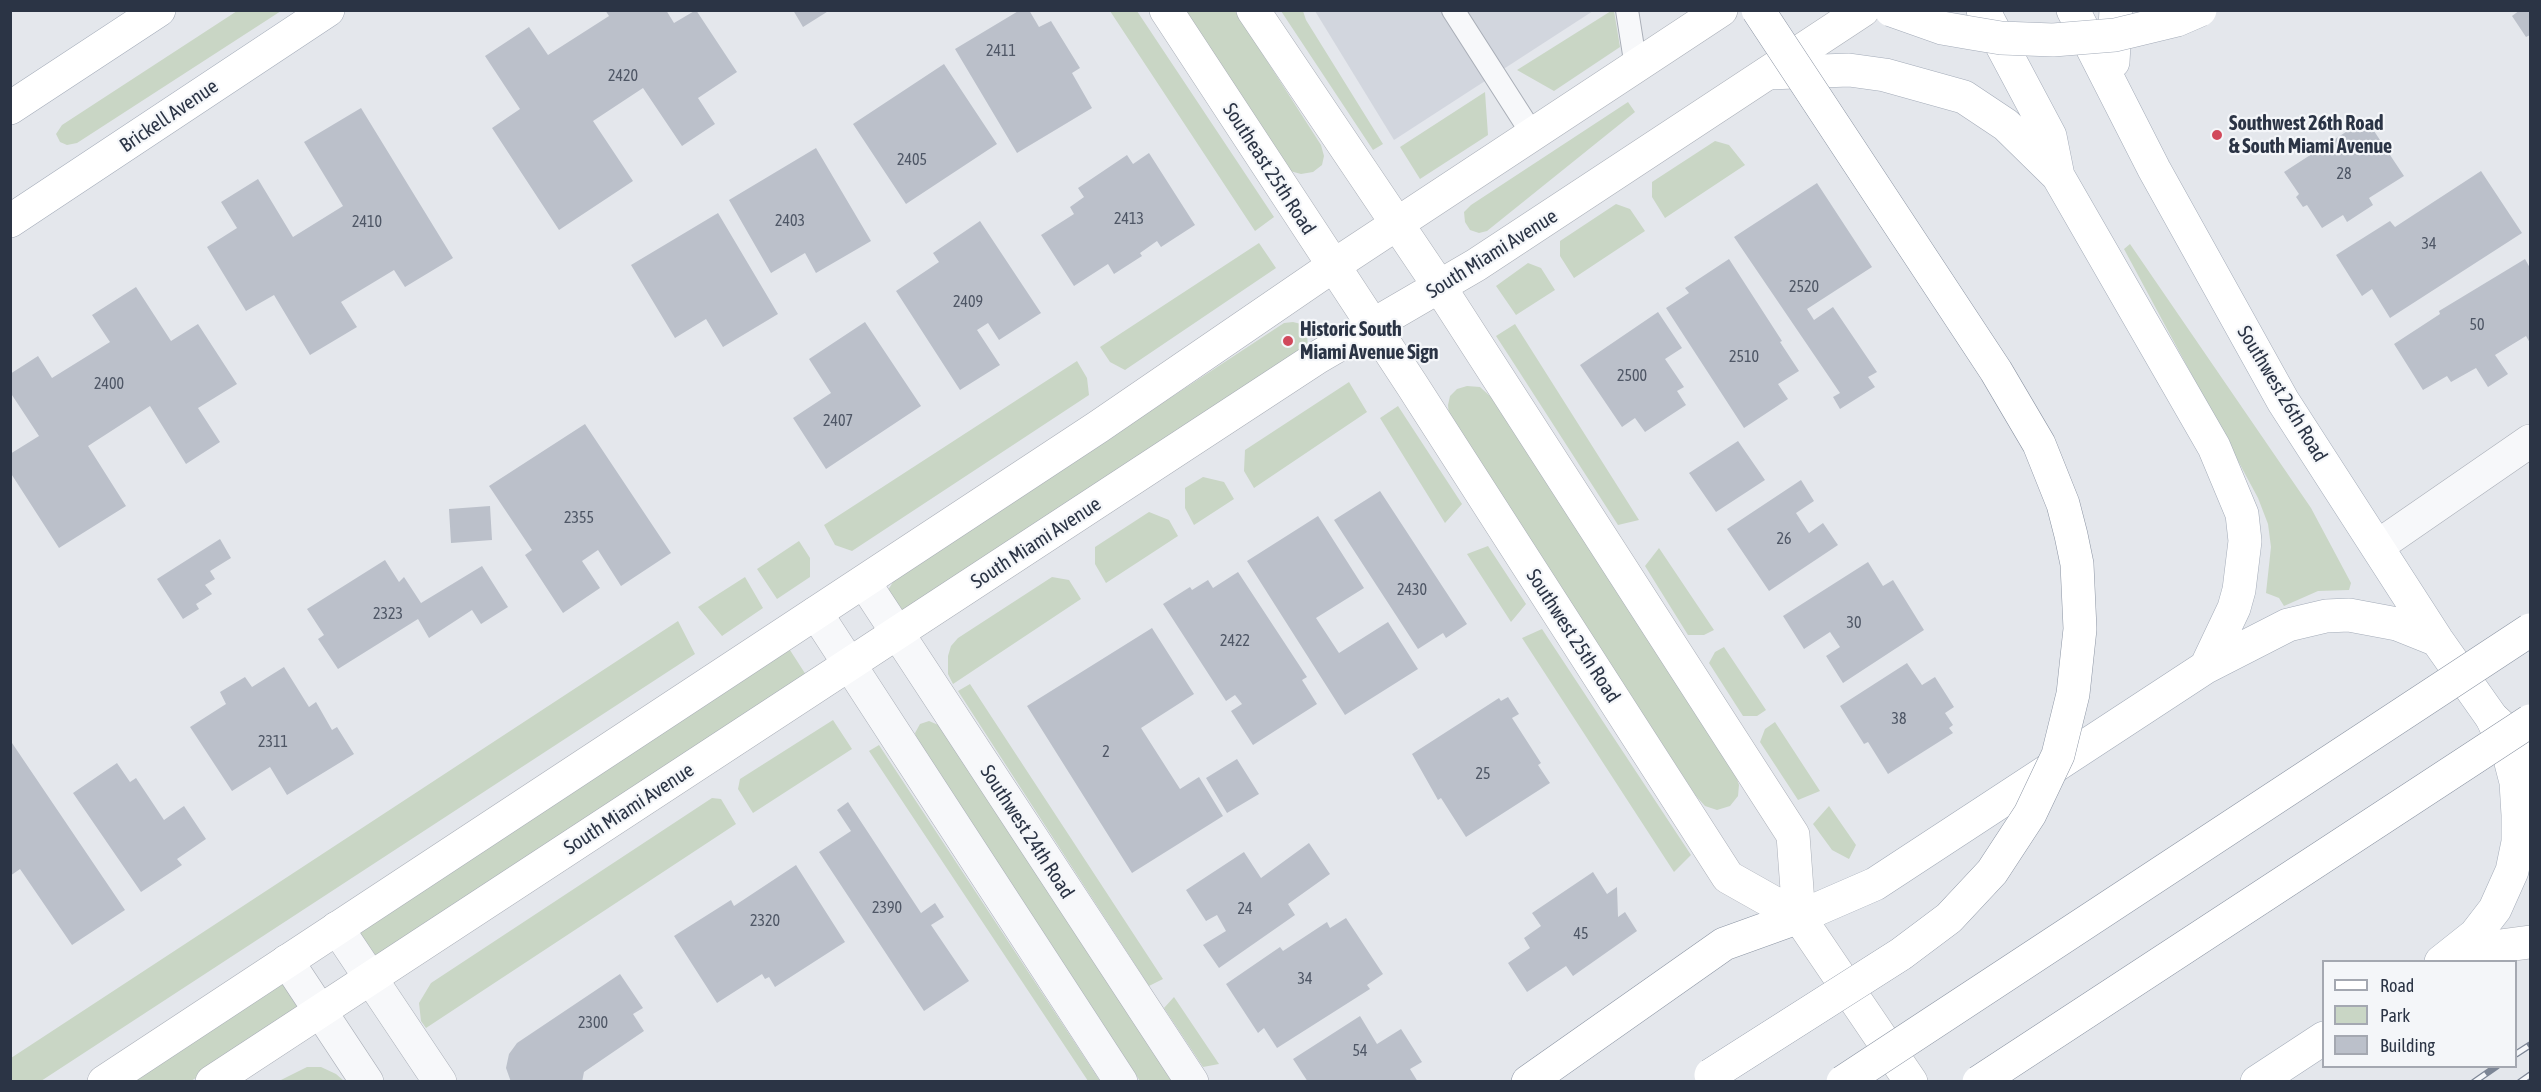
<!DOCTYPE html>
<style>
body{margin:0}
#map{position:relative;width:2541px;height:1092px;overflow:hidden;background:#e4e7ec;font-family:"Asap Condensed",sans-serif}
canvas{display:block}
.frame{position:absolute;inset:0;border:12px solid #2b3445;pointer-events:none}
.legend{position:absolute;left:2322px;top:960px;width:195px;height:108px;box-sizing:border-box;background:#f4f6f9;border:2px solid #a4a8b1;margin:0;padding:8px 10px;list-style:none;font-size:18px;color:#2b3445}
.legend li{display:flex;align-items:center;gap:12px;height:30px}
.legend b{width:30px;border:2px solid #a4a8b1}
</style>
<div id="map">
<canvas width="2541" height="1092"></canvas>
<div class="frame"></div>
<ul class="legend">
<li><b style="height:8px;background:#fff"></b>Road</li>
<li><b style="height:16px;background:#c9d6c5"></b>Park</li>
<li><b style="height:16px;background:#bbc0ca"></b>Building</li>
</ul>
</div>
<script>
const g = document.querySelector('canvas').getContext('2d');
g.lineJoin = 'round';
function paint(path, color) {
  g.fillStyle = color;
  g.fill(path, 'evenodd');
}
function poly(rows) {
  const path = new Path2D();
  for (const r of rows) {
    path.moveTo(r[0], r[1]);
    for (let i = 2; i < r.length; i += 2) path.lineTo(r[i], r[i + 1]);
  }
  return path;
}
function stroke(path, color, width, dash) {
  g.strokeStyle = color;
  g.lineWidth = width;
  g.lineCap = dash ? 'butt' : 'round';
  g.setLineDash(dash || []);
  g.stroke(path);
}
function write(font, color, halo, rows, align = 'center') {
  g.font = font + ' "Asap Condensed",sans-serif';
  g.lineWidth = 4.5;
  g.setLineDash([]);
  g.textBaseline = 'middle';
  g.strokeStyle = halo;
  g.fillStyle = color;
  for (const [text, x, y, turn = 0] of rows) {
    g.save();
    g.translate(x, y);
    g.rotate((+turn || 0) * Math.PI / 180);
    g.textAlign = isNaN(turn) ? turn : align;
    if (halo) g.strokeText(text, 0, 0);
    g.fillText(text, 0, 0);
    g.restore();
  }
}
paint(poly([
 [1315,11,1593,11,1394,140]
]), '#d2d6de');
paint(poly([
 [237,11,281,11,77,143,67,145,60,142,56,134,62,125],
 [1110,11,1137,11,1274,217,1255,231],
 [1183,11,1235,11,1321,145,1324,156,1322,165,1313,172,1301,174,1290,171],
 [1281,11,1303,11,1306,20,1383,144,1373,150],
 [1611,11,1614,11,1620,47,1554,91,1517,70],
 [1485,92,1488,135,1420,179,1400,147],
 [1628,102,1635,112,1487,231,1479,233,1470,230,1465,222,1464,212,1471,205],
 [1715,141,1729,145,1745,165,1665,218,1652,197,1652,182],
 [1616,204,1630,209,1645,231,1574,278,1560,256,1560,241],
 [1259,243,1276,268,1125,370,1110,362,1100,347],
 [2130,244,2311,508,2351,583,2349,590,2318,591,2284,606,2279,598,2266,593,2271,547,2268,524,2258,498,2124,249],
 [1528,263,1541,268,1555,290,1516,315,1496,286],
 [1293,322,1301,324,1307,332,1308,349,915,608,899,611,886,593,895,579,1284,323],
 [1515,324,1639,520,1618,525,1511,359,1496,336],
 [1077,361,1087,378,1089,395,852,551,835,545,824,525],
 [1349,382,1367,412,1254,488,1244,471,1245,450],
 [1467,386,1480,387,1491,397,1735,773,1739,785,1738,796,1730,806,1717,810,1705,806,1696,796,1449,416,1448,405,1450,396,1457,389],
 [1398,406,1462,504,1445,523,1380,418],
 [1203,477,1224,482,1234,499,1194,525,1185,508,1185,488],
 [1149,512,1169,520,1178,536,1106,583,1095,564,1095,547],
 [799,541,810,558,810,577,777,599,757,569],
 [1488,546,1526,604,1511,622,1467,554],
 [1659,548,1714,630,1704,635,1688,635,1645,566],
 [745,577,763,608,722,636,698,607],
 [1052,577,1069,580,1081,599,953,684,948,674,948,656,951,646,958,638],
 [678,621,695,654,41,1081,11,1081,11,1058],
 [1542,629,1691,855,1674,872,1522,638],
 [788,647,808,678,386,954,369,955,359,945,360,931],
 [1724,647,1766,710,1757,716,1743,716,1709,663,1715,652],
 [970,684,1163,979,1149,986,958,691],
 [833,720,852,749,753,813,738,789,740,779],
 [929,721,943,727,1173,1081,1140,1081,918,743,915,733,920,724],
 [1775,722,1820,791,1798,800,1760,742,1765,729],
 [879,745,1100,1081,1088,1081,869,751],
 [712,798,721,799,736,824,426,1028,421,1021,419,1003,431,983],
 [1829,806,1856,845,1849,859,1832,850,1813,824],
 [278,982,294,983,301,1003,293,1015,191,1081,125,1082],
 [1174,997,1219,1064,1203,1067,1164,1008],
 [307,1067,321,1067,336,1074,344,1081,279,1081]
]), '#c9d6c5');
paint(poly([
 [605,10,666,10,674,23,696,10,737,72,698,98,715,124,682,146,643,88,593,121,633,181,559,230,492,128,520,109,485,56,529,27,548,55,609,16],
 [793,10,830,10,803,27],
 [1020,10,1029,10,1039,27,1051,21,1080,68,1072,73,1092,108,1017,153,955,49],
 [2520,10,2530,10,2530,35,2526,37,2512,16],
 [944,64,997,144,906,204,853,124],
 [361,108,453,258,405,287,394,270,341,302,357,327,310,355,274,295,246,311,207,247,237,228,221,202,258,179,293,237,343,206,304,142],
 [2366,119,2404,176,2369,198,2373,205,2347,222,2343,215,2322,228,2307,205,2303,207,2296,197,2299,194,2284,172],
 [816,148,871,241,816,273,805,253,771,273,729,200],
 [1149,153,1195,225,1161,247,1157,241,1140,253,1142,256,1114,274,1108,264,1074,286,1041,235,1074,214,1070,207,1084,197,1078,188,1127,155,1133,164],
 [2481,171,2522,233,2390,318,2372,289,2362,296,2336,255,2390,221,2395,227],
 [1817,183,1872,267,1807,309,1814,320,1833,307,1877,372,1868,377,1875,387,1840,409,1833,397,1840,393,1734,237],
 [718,213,778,314,723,347,706,319,675,338,631,265],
 [980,221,1041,313,999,340,988,323,977,330,1000,365,960,390,896,291,939,262,933,253],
 [1729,259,1782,341,1780,342,1799,371,1778,384,1788,399,1744,428,1666,308,1689,293,1685,288],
 [2525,259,2530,268,2530,343,2526,336,2495,355,2508,374,2488,387,2476,368,2451,382,2447,376,2423,390,2394,344,2440,314,2439,311],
 [136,287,171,341,198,324,237,384,198,408,220,442,186,464,150,406,88,446,126,506,59,548,10,472,10,454,39,436,10,392,10,374,38,356,52,378,110,342,92,315],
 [1658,312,1682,348,1665,359,1684,387,1677,391,1686,405,1645,432,1635,418,1622,427,1580,365],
 [865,322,921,406,826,469,793,418,831,393,809,359],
 [585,424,671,553,621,586,598,550,582,561,600,588,563,613,525,555,532,550,489,486],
 [1738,441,1765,480,1716,512,1689,473],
 [1801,480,1814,501,1796,513,1809,533,1823,523,1838,545,1769,591,1727,529],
 [1380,491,1467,624,1446,638,1443,633,1418,649,1334,520],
 [490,506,492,540,451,543,449,509],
 [1318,516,1364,588,1316,618,1339,653,1388,622,1418,669,1345,715,1247,561],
 [220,539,231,558,210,571,215,579,205,585,212,594,196,604,199,609,183,619,157,579],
 [385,560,399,582,404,577,421,603,482,566,508,607,481,624,472,610,429,638,418,619,338,669,318,639,324,635,307,609],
 [1868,562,1883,586,1893,580,1924,630,1843,683,1826,656,1840,647,1830,632,1804,649,1783,616],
 [1238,572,1307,677,1302,680,1317,704,1253,745,1231,711,1242,704,1235,695,1226,701,1163,604,1190,587,1192,590,1208,580,1213,588],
 [1152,628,1194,694,1141,728,1180,789,1199,777,1223,816,1132,873,1027,706],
 [1907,663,1922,685,1935,677,1954,707,1945,713,1953,725,1949,728,1953,733,1888,774,1868,742,1864,744,1840,706],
 [284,667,309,707,316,702,332,730,337,727,354,754,287,795,270,767,232,791,190,727,226,704,220,692,245,677,252,687],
 [1508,697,1519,714,1512,718,1541,763,1538,765,1550,783,1466,837,1441,798,1438,800,1412,754,1499,698,1501,701],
 [10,740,125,910,72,945,20,869,10,876],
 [1237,759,1259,794,1227,813,1206,778],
 [117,763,130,782,136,778,164,820,184,806,206,839,177,859,182,865,141,892,73,793],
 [848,802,921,913,935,903,944,917,931,925,969,981,924,1011,819,852,851,831,837,810],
 [1309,843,1330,874,1288,904,1295,915,1219,968,1203,945,1226,931,1217,915,1206,921,1186,890,1244,852,1261,878],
 [796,865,845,942,775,987,769,977,765,979,762,974,717,1003,674,936,731,900,734,906],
 [1593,872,1607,894,1617,887,1618,917,1625,912,1637,931,1573,976,1566,966,1527,992,1508,963,1530,948,1524,938,1541,926,1532,913],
 [1346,918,1383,974,1367,985,1370,989,1277,1048,1264,1028,1258,1033,1226,984,1280,947,1283,951,1327,922,1330,928],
 [620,974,643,1008,633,1014,644,1031,584,1072,582,1082,511,1082,506,1068,509,1054,517,1043],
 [1360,1016,1377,1044,1401,1029,1422,1062,1410,1069,1418,1082,1308,1082,1293,1059]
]), '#bbc0ca');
const service = poly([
 [1453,10,1533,135],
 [1627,10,1636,67]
]);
const minor = poly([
 [2378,546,2530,441],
 [864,582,1192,1082],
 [816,613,1121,1082],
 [337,928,440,1082],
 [287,961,367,1082]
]);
const secondary = poly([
 [1166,10,1412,385,1728,877,1799,917,1911,1082],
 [1253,10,1439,286,1793,835,1799,917],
 [2492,718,2530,752],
 [2455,952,2530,942],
 [104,1082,1098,427,1333,266,1721,10],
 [212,1082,1318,357,1476,265,1863,10]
]);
const primary = poly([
 [1983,10,2050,136,2058,176,2214,447,2242,514,2245,541,2239,590,2234,608,2206,667],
 [2073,10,2154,169,2283,401,2437,640,2492,718,2509,755,2516,782,2518,815,2518,842,2512,871,2495,909,2475,935,2441,962],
 [2113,62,2116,10],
 [1768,73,1849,70,1885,75,1964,97,2006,125,2058,176],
 [10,108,159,10],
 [10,221,328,10],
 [1799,917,1875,884,2206,667,2288,625,2326,616,2349,615,2397,624,2437,640],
 [2257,1082,2324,1038]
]);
const motorway = poly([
 [1528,1082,1724,944,1799,917]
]);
stroke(service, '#a9aeb7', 24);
stroke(minor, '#a9aeb7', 34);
stroke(secondary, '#a9aeb7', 34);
stroke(primary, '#a3abb8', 34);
stroke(motorway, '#8b94a3', 34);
stroke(service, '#f7f8fa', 22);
stroke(minor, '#f7f8fa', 33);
stroke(secondary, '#fff', 33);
stroke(primary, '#fff', 33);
stroke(motorway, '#fff', 33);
const rail = poly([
 [2516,1054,2530,1045],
 [2474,1082,2497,1066],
 [2520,1082,2530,1075]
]);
stroke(rail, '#7d8696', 7);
stroke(rail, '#f4f6f9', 4.5, [14]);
const primaryBridge = poly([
 [1891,10,1942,28,1971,33,2001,38,2053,40,2115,35,2177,20,2200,10]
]);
const motorwayBridge = poly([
 [1711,1075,1901,954,1949,918,1992,872,2030,814,2058,755,2073,694,2080,629,2077,564,2071,535,2063,504,2039,444,1996,371,1758,10],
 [1843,1082,2530,630],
 [1979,1082,2530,721]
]);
stroke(primaryBridge, '#a3abb8', 34, []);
stroke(motorwayBridge, '#8b94a3', 34, []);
stroke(primaryBridge, '#fff', 33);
stroke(motorwayBridge, '#fff', 33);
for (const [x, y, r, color] of [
 [2217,135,6,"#d1495b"],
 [1288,341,6,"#d1495b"]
]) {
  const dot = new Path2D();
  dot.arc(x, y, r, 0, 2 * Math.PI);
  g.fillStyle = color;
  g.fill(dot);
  stroke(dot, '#f4f6f9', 2);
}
write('16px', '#4f5766', null, [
 ["2411",1001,51],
 ["2420",623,76],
 ["2405",912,160],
 ["28",2344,174],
 ["2413",1129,219],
 ["2403",790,221],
 ["2410",367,222],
 ["34",2429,244],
 ["2520",1804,287],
 ["2409",968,302],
 ["50",2477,325],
 ["2510",1744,357],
 ["2500",1632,376],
 ["2400",109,384],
 ["2407",838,421],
 ["2355",579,518],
 ["26",1784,539],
 ["2430",1412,590],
 ["2323",388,614],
 ["30",1854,623],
 ["2422",1235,641],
 ["38",1899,719],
 ["2311",273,742],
 ["2",1106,752],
 ["25",1483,774],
 ["2390",887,908],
 ["24",1245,909],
 ["2320",765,921],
 ["45",1581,934],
 ["34",1305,979],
 ["2300",593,1023],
 ["54",1360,1051]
]);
write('20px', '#2b3445', '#f4f6f9', [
 ["Brickell Avenue",169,116,-34],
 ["Southeast 25th Road",1269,169,57],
 ["South Miami Avenue",1492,254,-32],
 ["Southwest 26th Road",2282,394,59],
 ["South Miami Avenue",1036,543,-33],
 ["Southwest 25th Road",1573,636,57],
 ["South Miami Avenue",629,809,-33],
 ["Southwest 24th Road",1027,832,57]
]);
write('bold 20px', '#2b3445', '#f4f6f9', [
 ["Southwest 26th Road",2229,124],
 ["& South Miami Avenue",2229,147],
 ["Historic South",1300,330],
 ["Miami Avenue Sign",1300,353]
], 'left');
</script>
